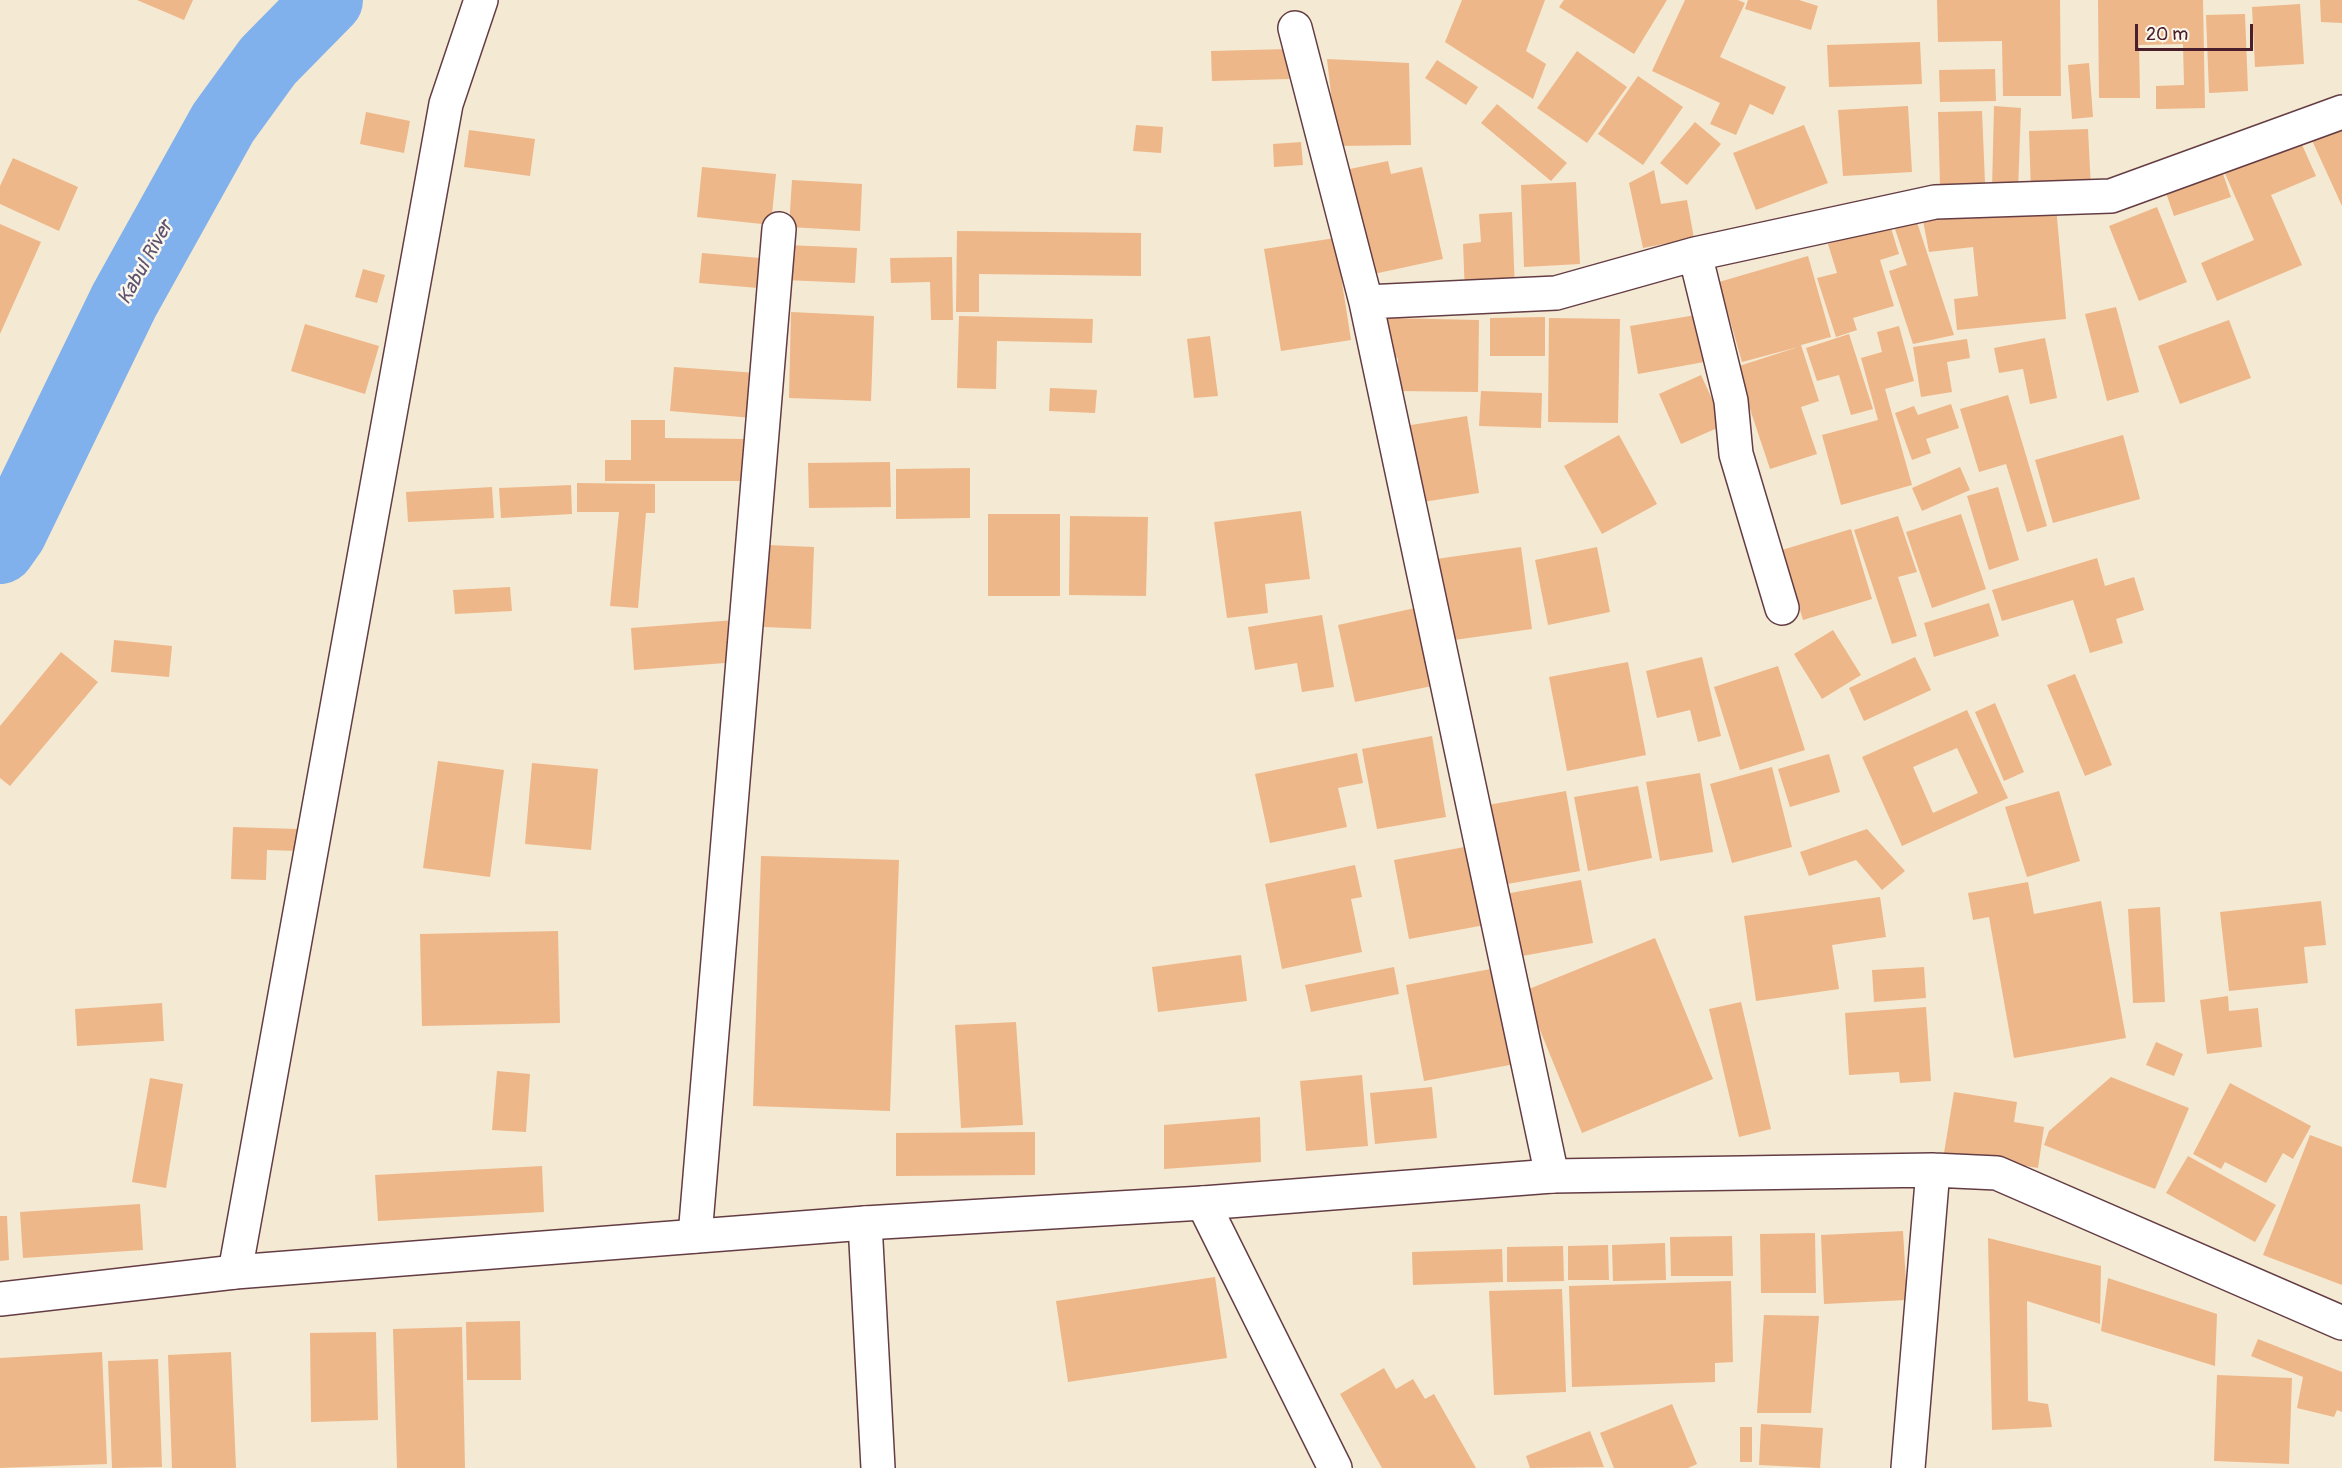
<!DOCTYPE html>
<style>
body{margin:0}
#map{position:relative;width:2342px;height:1468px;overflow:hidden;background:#f4e9d2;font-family:Pangolin,sans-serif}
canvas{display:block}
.scale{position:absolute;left:2135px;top:24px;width:118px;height:27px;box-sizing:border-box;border:3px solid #4a1f2b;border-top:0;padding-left:8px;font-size:18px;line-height:21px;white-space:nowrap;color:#4a1f2b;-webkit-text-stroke:4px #fbf7ec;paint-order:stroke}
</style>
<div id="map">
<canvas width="2342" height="1468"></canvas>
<div class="scale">20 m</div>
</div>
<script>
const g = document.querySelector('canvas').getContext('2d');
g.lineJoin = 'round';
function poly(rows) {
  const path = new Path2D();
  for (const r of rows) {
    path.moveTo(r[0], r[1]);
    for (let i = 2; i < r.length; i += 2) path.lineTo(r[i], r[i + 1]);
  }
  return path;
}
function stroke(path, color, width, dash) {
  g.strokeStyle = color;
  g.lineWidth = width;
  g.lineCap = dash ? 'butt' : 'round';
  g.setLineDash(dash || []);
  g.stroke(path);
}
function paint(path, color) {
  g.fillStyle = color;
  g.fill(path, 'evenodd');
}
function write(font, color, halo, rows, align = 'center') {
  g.font = font + ' Pangolin,sans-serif';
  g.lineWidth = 5;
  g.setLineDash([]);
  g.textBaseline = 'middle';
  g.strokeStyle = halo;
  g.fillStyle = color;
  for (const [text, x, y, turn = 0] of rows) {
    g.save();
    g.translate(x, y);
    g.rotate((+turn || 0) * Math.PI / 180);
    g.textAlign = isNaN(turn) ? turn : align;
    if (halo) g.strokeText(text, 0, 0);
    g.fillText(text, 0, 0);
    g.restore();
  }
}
stroke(poly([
 [0,549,12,532,124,301,223,123,268,61,328,0]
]), '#80b1ec', 70);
paint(poly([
 [137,0,193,0,184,20],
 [1462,0,1545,0,1526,51,1546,64,1533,99,1445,42],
 [1564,0,1667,0,1634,54,1559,7],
 [1685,0,1738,0,1745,3,1720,57,1786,87,1773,115,1750,104,1736,135,1710,124,1720,103,1652,71],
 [1748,0,1799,0,1818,6,1811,30,1745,9],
 [1937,0,2060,0,2061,96,2003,96,2002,41,1938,42],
 [2098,0,2203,0,2205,108,2156,109,2156,86,2184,85,2183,44,2139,45,2140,98,2099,98],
 [2320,0,2342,0,2342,23,2321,22],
 [2300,4,2304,64,2255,67,2252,7],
 [2245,14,2248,91,2209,93,2206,15],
 [1920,42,1922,84,1829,87,1827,45],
 [1288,49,1289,79,1212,81,1211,51],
 [1577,51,1627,87,1587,143,1537,108],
 [1327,59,1409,63,1411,145,1337,146],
 [1437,60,1478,87,1466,105,1425,78],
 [2089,63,2093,117,2072,119,2068,65],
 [1995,69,1996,101,1940,102,1939,70],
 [1638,76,1683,107,1643,165,1598,134],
 [1497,104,1567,163,1551,181,1481,123],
 [1908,106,1912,172,1843,176,1838,110],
 [1994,106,2021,108,2018,191,1992,190],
 [1982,111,1985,183,1940,185,1938,112],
 [366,112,410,121,404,153,360,144],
 [1695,122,1721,144,1687,185,1660,163],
 [2342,122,2342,206,2310,136],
 [1136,125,1163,127,1161,153,1133,151],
 [1804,125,1828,183,1756,210,1733,153],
 [2088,129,2091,189,2031,192,2029,131],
 [469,130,535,139,530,176,464,167],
 [2299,138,2316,176,2271,195,2302,265,2217,301,2201,263,2254,240,2224,171],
 [1301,142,1303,165,1274,167,1273,144],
 [13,158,78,187,59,231,0,204,0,186],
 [1388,161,1391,174,1422,167,1443,259,1369,275,1345,170],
 [702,167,776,174,771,225,697,217],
 [2221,168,2231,197,2174,216,2164,187],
 [1654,170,1661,204,1687,200,1694,238,1643,248,1629,183],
 [792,180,862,184,860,231,789,227],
 [1576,182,1580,264,1524,267,1521,185],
 [2056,206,2066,319,1957,330,1954,299,1978,296,1973,247,1929,252,1921,210],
 [2157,207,2187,282,2139,301,2109,226],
 [1512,212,1515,291,1465,294,1463,244,1481,242,1479,214],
 [1914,213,1954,335,1913,344,1889,271,1907,265,1892,220],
 [0,224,41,242,0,334],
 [1890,225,1899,254,1880,260,1894,306,1853,318,1857,330,1836,337,1817,278,1837,273,1828,244],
 [957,231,1141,233,1141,276,979,274,979,312,956,312],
 [1335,238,1351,340,1281,351,1264,249],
 [786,245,857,248,855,283,784,280],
 [702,253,772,259,770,289,699,283],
 [1808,256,1831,337,1801,345,1819,401,1801,407,1817,454,1770,469,1736,367,1798,347,1742,362,1719,282],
 [952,257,953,320,931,320,930,282,891,283,890,258],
 [363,269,385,275,377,303,355,297],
 [2116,307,2139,392,2107,401,2085,314],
 [791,312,874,316,871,401,789,398],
 [1696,315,1704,362,1638,374,1630,326],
 [959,316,1093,319,1092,343,997,341,996,389,957,388],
 [1545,317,1545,356,1490,356,1490,318],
 [1387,318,1479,320,1478,392,1398,391,1398,358,1386,358],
 [1549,318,1620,319,1618,423,1548,422],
 [2229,320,2251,378,2180,404,2158,346],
 [305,324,379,346,365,394,291,371],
 [1899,326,1914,381,1885,389,1912,485,1841,505,1822,435,1878,420,1861,358,1882,352,1877,332],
 [1849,334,1873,409,1851,415,1839,375,1817,381,1806,348],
 [1210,336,1218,396,1194,398,1187,339],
 [2045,338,2057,398,2030,404,2023,369,1999,373,1994,348],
 [1967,339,1970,358,1947,362,1952,392,1921,397,1913,347],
 [674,367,757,373,753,418,670,411],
 [1701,375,1724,425,1681,444,1659,394],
 [1050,388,1097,390,1095,413,1049,411],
 [1481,391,1542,393,1541,428,1479,426],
 [2008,395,2047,526,2027,532,2006,464,1979,472,1960,409],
 [1951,404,1959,428,1926,439,1931,453,1912,460,1895,413,1914,406,1918,415],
 [1467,416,1479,493,1417,503,1405,426],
 [631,420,665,420,665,438,747,439,747,481,605,481,605,460,631,460],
 [1619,435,1657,504,1602,534,1564,466],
 [2123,435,2140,499,2053,523,2035,460],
 [890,462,891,507,809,508,808,463],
 [1960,467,1970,490,1922,511,1912,488],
 [970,468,970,518,896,519,896,469],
 [577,483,655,484,655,513,646,513,638,608,610,606,619,512,577,512],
 [571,485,572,514,501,518,499,488],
 [492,487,494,518,408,522,406,492],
 [1998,487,2019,560,1989,570,1967,496],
 [1301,511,1310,579,1265,584,1268,613,1227,618,1214,522],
 [988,514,1060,514,1060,596,988,596],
 [1961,514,1986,589,1932,608,1906,532],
 [1070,516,1148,517,1146,596,1069,595],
 [1898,516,1917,572,1898,577,1917,636,1892,644,1854,530],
 [1851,529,1872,599,1803,620,1782,550],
 [767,545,814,547,811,629,764,627],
 [1521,547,1532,629,1447,641,1436,559],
 [1597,547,1610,612,1548,625,1535,560],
 [2097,558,2105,586,2134,577,2144,610,2116,619,2123,643,2090,653,2073,600,2002,621,1992,590],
 [510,587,512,611,455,614,453,590],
 [1989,603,1999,636,1934,657,1924,623],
 [1415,608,1432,686,1355,702,1338,625],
 [1322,615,1334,687,1302,692,1297,663,1255,670,1248,627],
 [735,620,738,662,634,670,631,628],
 [1833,630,1861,675,1822,699,1794,654],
 [114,640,172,646,169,677,111,672],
 [61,652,98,682,10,786,0,778,0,726],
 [1702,657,1721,736,1698,742,1690,710,1657,718,1646,671],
 [1915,657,1931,690,1864,721,1849,688],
 [1628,662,1646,755,1567,771,1549,677],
 [1778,666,1805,750,1740,770,1714,687],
 [2075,674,2112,765,2085,776,2047,685],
 [1995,703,2024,772,2004,781,1975,712],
 [1967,710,2008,798,1902,846,1862,757],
 [1957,748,1978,793,1933,813,1913,767],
 [1432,736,1446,817,1377,829,1362,749],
 [1357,753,1363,783,1338,788,1347,827,1270,843,1255,774],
 [1829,754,1840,792,1790,807,1778,769],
 [438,761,504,770,490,877,423,868],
 [532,763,598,769,591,850,525,844],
 [1772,767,1792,847,1732,863,1710,784],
 [1700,773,1713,852,1660,861,1646,782],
 [1638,786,1652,858,1588,871,1574,797],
 [1566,791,1580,871,1502,885,1488,805],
 [2059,791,2080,861,2027,877,2005,807],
 [233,827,298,829,298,851,267,850,266,880,231,879],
 [1867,829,1905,871,1882,890,1856,860,1809,876,1800,852],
 [1470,846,1485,925,1409,939,1394,860],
 [761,856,899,860,890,1111,753,1106],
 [1355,865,1362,897,1351,899,1362,952,1282,969,1265,884],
 [1581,880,1593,943,1517,957,1505,894],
 [2028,882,2034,914,2101,901,2126,1038,2014,1058,1989,917,1973,920,1968,893],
 [1880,897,1886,937,1832,945,1839,989,1756,1001,1744,916],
 [2321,901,2326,945,2304,947,2308,983,2229,991,2220,912],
 [2160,907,2165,1002,2133,1003,2128,909],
 [558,931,560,1023,422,1026,420,934],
 [1655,938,1713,1079,1582,1133,1524,991],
 [1241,955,1247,1001,1158,1012,1152,967],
 [1394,967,1399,994,1311,1012,1305,985],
 [1924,967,1926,998,1874,1002,1872,970],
 [1496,968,1515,1064,1424,1081,1406,985],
 [2228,996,2229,1011,2258,1008,2262,1047,2207,1054,2200,1000],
 [1741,1002,1771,1129,1739,1137,1709,1009],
 [162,1003,164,1041,77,1046,75,1009],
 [1926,1007,1931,1081,1900,1083,1899,1072,1849,1075,1845,1013],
 [1016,1022,1023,1125,961,1128,955,1025],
 [2156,1042,2183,1054,2174,1076,2146,1065],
 [497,1071,530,1074,526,1132,492,1130],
 [1362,1075,1368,1146,1306,1151,1300,1081],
 [2111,1077,2189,1108,2155,1189,2044,1145,2049,1131],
 [150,1078,183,1084,166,1188,132,1182],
 [2230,1083,2311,1126,2293,1159,2283,1153,2266,1183,2225,1162,2221,1169,2193,1154],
 [1432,1087,1437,1138,1375,1144,1370,1093],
 [1954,1092,2017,1102,2014,1122,2044,1127,2038,1168,1944,1153],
 [1260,1117,1261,1162,1164,1169,1164,1125],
 [1035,1132,1035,1175,896,1176,896,1133],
 [2310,1135,2342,1147,2342,1285,2263,1255],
 [2188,1156,2276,1205,2255,1242,2166,1193],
 [542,1166,544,1212,378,1221,375,1175],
 [140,1204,143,1250,23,1258,20,1212],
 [0,1216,7,1216,9,1260,0,1261],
 [1903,1231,1907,1300,1824,1304,1821,1235],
 [1815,1233,1816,1293,1761,1293,1760,1234],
 [1732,1236,1733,1276,1671,1276,1670,1237],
 [1988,1238,2101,1266,2100,1324,2027,1301,2028,1401,2048,1404,2052,1427,1992,1430],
 [1665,1243,1666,1280,1613,1281,1612,1245],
 [1608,1245,1609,1280,1568,1280,1568,1246],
 [1563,1246,1564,1281,1507,1282,1507,1247],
 [1502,1249,1503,1282,1413,1285,1412,1252],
 [1215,1277,1227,1358,1068,1382,1056,1301],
 [2108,1278,2217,1314,2215,1366,2101,1331],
 [1731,1281,1733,1362,1715,1363,1715,1382,1572,1387,1569,1286],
 [1562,1289,1566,1392,1494,1395,1489,1291],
 [1764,1315,1819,1316,1811,1413,1757,1413],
 [520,1321,521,1380,467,1380,466,1322],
 [462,1327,465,1468,397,1468,393,1329],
 [376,1332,378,1420,311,1422,310,1333],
 [2258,1339,2342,1372,2342,1412,2337,1410,2334,1417,2297,1408,2303,1377,2251,1356],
 [102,1352,107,1464,0,1468,0,1358],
 [231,1352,236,1468,172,1468,168,1355],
 [158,1359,162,1467,112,1468,108,1361],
 [1384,1368,1396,1389,1413,1379,1425,1399,1434,1394,1476,1468,1382,1468,1340,1394],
 [2217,1375,2292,1378,2289,1464,2214,1461],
 [1672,1404,1697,1464,1688,1468,1614,1468,1600,1433],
 [1761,1424,1823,1428,1820,1468,1759,1465],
 [1740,1427,1752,1427,1752,1462,1740,1462],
 [1590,1431,1604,1467,1530,1468,1526,1456]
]), '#eeb789');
const street = poly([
 [1295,28,1366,302,1552,1176],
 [1695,254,1731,401,1736,454,1782,608],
 [1366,302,1556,293,1695,254,1935,202,2111,196,2342,112],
 [1203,1203,1335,1468],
 [865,1223,878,1468],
 [695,1236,779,229],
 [235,1272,446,104,481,0]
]);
const secondary = poly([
 [0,1299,235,1272,865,1223,1203,1203,1552,1176,1933,1170,1997,1173,2342,1323],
 [1908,1468,1933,1170]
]);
stroke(street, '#643d44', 36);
stroke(secondary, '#643d44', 36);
stroke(street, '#fff', 33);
stroke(secondary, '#fff', 33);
write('italic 20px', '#5d526f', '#fbf7ec', [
 ["Kabul River",146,263,-61]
]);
</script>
